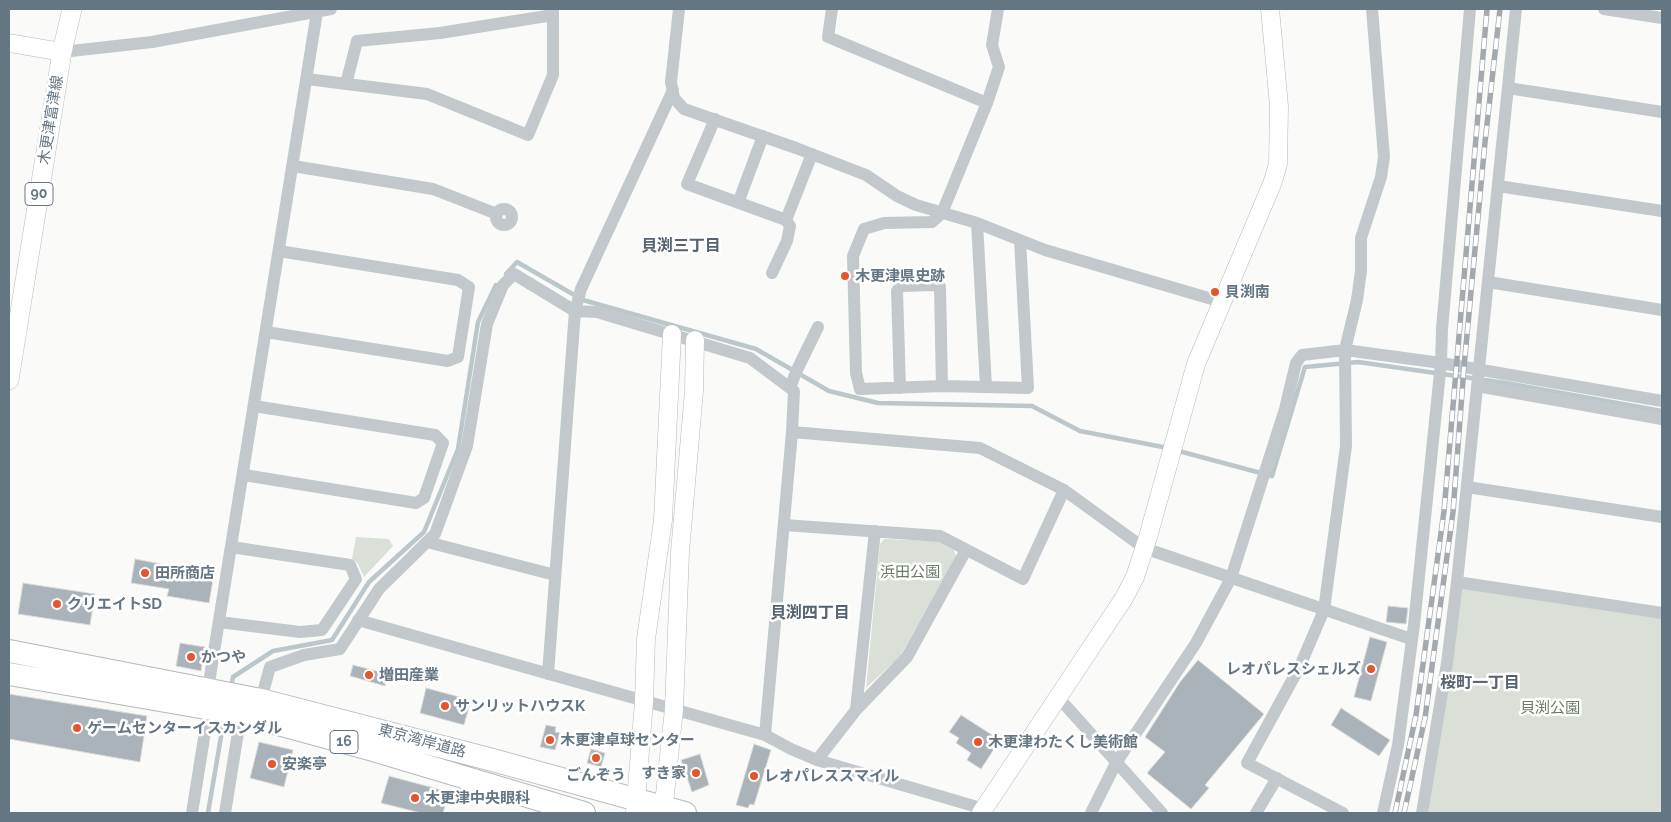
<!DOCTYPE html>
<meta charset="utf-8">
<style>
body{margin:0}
#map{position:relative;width:1671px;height:822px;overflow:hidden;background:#fafaf8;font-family:Raleway,sans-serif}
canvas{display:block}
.frame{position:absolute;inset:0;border:10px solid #657683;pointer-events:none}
</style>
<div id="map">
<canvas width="1671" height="822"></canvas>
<div class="frame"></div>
</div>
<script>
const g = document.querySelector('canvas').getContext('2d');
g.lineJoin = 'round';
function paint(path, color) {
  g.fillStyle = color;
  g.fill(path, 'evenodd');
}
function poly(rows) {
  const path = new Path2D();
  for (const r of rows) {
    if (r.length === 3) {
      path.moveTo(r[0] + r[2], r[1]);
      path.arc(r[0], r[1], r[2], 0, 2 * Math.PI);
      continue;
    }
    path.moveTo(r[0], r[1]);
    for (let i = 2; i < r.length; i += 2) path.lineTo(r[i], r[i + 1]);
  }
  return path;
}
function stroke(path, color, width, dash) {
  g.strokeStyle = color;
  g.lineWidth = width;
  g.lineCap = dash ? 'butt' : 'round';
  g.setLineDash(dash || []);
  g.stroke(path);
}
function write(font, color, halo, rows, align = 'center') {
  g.font = font + ' Raleway,"Noto Sans JP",sans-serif';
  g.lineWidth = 5;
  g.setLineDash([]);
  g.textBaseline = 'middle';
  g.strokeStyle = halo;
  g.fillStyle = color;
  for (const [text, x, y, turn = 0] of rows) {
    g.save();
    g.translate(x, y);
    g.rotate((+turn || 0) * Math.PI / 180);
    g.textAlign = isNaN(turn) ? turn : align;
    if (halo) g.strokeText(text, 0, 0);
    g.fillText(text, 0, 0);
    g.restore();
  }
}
paint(poly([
 [356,537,389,539,393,546,364,577,358,564,352,559],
 [884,539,937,541,954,550,956,557,900,656,866,688,880,544],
 [1459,587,1662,619,1662,813,1426,813]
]), '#dadfd7');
stroke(poly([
 [506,274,517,262,583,300,756,349,829,391,878,403,1032,406,1080,431,1168,448],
 [1175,450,1272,476,1305,367,1358,362,1506,383,1662,411],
 [231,687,233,677,273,651,332,640,369,582,424,532,458,449,478,322,496,285],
 [208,813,224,719]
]), '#bbc7cb', 4.5);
const building = poly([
 [135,559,214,574,209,603,167,596,169,589,131,583,135,559],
 [23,583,95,594,90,625,18,614,23,583],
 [1388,606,1408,608,1406,624,1386,622,1388,606],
 [1370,637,1387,642,1371,701,1354,697,1370,637],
 [180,643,205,647,201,671,176,666,180,643],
 [1198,660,1264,714,1205,785,1209,788,1191,809,1147,773,1165,752,1145,737,1180,682,1198,660],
 [353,665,388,674,385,686,350,676,353,665],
 [426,688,471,700,464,725,420,713,426,688],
 [9,694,147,716,140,762,9,739,9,694],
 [1341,708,1390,740,1379,756,1331,725,1341,708],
 [961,715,1000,740,981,769,967,760,971,753,956,743,959,738,949,732,961,715],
 [546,725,556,727,555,732,560,733,555,750,540,747,546,725],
 [259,742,293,750,284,787,250,778,259,742],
 [754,744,771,750,754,805,750,804,748,808,736,805,754,744],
 [591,749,605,753,601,767,587,763,591,749],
 [700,754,709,785,692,792,681,760,700,754],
 [389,776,449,792,443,813,421,813,381,803,389,776]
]);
paint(building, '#aab3b9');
stroke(building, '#dcdcda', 1);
const secondary = poly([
 [9,43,62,52],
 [635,813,644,701,646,639,663,520,672,334],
 [663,813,674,709,680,552,694,391,695,340],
 [981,813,1124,598,1135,577,1148,537,1196,364,1272,184,1278,164,1279,106,1270,9]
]);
const primary = poly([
 [9,380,62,52,72,9]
]);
const highway = poly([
 [9,651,261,700,489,759,685,813],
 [9,674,241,714,373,750,584,813]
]);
stroke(secondary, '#b3babf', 19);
stroke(primary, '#b5babe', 20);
stroke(highway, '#b4b9bd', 24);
stroke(poly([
 [679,9,671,82,674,98,684,109,796,148,866,175,897,196,916,205,977,223,1045,250,1222,302],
 [832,9,828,37,987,103],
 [998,9,992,45,999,67,987,103,942,213,932,222,884,223,864,229,853,256,856,373,860,389,942,386,1028,388,1020,240],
 [1604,9,1662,18],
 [62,52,152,42,331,9],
 [307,79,427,94,528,135,553,75,553,9],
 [346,84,357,41,440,33,553,15],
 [1508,88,1662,112],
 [715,119,687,184,786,220,790,226,787,241,772,273],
 [293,166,433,189,497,214],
 [1498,186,1662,211],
 [738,203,763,136],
 [504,217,8],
 [786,220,812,154],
 [977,223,986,387],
 [1488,282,1662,310],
 [266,332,448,361,458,357,469,287,458,280,279,251],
 [1477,386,1662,419],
 [790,388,796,372,818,327],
 [900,388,897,291,901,286,935,285,940,287,942,386],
 [792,432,980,448,1064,490,1144,548,1411,639],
 [244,475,416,503,424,498,443,443,435,435,254,406],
 [1467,487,1662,517],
 [784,525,940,536,1023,579,1064,490],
 [427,542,555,575],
 [1457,582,1662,613],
 [358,620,765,735,791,749,817,760,984,809],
 [219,622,300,632,322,630,356,579,350,565,231,547],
 [548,674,575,311,581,289,673,90],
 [208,689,317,12],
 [1058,697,1162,813],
 [261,700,270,667,304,655,340,649,379,589,435,534,467,446,487,324,503,285,514,274,575,311,597,312,750,358,794,391,792,432,765,735],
 [856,710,875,531],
 [817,760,856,710,907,657,966,550],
 [192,813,209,707],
 [225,813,241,714],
 [1091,813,1116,763,1196,643,1231,578,1285,409,1296,363,1302,355,1345,350,1441,363,1662,401],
 [1256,813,1277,778],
 [1343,813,1247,763,1300,666,1324,610,1346,446,1345,350,1357,300,1361,271,1361,238,1381,177,1384,157,1372,9],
 [1383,813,1398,745,1414,625,1441,363,1442,329,1470,9],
 [1422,813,1447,663,1457,582,1516,9]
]), '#c3c8cc', 12);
stroke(secondary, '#fff', 18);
stroke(primary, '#fff', 19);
stroke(highway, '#fff', 22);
const rail = poly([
 [1395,813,1416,715,1444,511,1487,9],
 [1404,813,1425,718,1453,512,1464,367,1485,142,1500,9]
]);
stroke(rail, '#a2aab0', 5.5);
stroke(rail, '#fff', 4, [11]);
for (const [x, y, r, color] of [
 [845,276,5,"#e4572e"],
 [1215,292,5,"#e4572e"],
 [145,573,5,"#e4572e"],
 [57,604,5,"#e4572e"],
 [191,657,5,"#e4572e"],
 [1371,669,5,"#e4572e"],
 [369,675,5,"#e4572e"],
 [445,706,5,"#e4572e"],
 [77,728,5,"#e4572e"],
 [550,740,5,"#e4572e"],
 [978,742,5,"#e4572e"],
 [596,758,5,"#e4572e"],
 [272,764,5,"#e4572e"],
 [696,773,5,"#e4572e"],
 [754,776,5,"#e4572e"],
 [415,798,5,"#e4572e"]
]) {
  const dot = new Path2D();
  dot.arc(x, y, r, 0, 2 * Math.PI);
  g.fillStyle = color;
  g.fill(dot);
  stroke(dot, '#fff', 2);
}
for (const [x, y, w] of [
 [39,194,28],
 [344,742,28]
]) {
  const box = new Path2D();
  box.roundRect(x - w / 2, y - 11.5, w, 23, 4);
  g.fillStyle = '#fff';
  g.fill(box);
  stroke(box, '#657683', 1);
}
write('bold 14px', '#657683', null, [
 ["90",39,194],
 ["16",344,742]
]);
write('15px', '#657683', '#fff', [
 ["木更津富津線",51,120,-81],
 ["東京湾岸道路",422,741,15]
]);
write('bold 15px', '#657683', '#fff', [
 ["木更津県史跡",855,276],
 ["貝渕南",1225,292],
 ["田所商店",155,573],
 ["クリエイトSD",67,604],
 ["かつや",201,657],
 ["レオパレスシェルズ",1361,669,"right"],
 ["増田産業",379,675],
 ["サンリットハウスK",455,706],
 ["ゲームセンターイスカンダル",87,728],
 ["木更津卓球センター",560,740],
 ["木更津わたくし美術館",988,742],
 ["安楽亭",282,764],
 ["すき家",686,773,"right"],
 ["ごんぞう",596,775,"center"],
 ["レオパレススマイル",764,776],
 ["木更津中央眼科",425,798]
], 'left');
write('15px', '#687a64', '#fff', [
 ["浜田公園",910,572],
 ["貝渕公園",1550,708]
]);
write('bold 16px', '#57646e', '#fff', [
 ["貝渕三丁目",681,246],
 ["貝渕四丁目",810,613],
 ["桜町一丁目",1480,683]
]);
</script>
